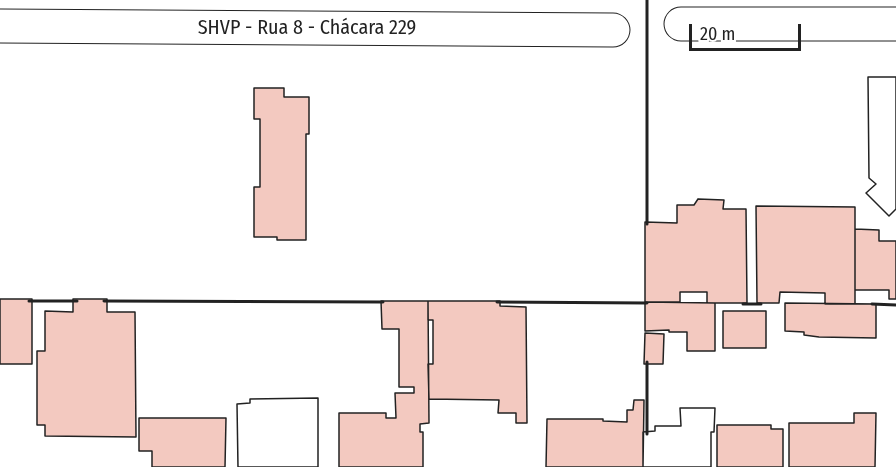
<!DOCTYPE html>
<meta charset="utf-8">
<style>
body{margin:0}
#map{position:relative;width:896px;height:467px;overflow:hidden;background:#fff;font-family:"Fira Sans Condensed",sans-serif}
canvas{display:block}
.scale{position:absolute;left:689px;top:24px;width:112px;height:27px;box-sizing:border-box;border:3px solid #222;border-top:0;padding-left:8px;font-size:18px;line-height:21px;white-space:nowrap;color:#222;-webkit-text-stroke:4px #fff;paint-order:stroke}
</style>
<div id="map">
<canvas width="896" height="467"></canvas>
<div class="scale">20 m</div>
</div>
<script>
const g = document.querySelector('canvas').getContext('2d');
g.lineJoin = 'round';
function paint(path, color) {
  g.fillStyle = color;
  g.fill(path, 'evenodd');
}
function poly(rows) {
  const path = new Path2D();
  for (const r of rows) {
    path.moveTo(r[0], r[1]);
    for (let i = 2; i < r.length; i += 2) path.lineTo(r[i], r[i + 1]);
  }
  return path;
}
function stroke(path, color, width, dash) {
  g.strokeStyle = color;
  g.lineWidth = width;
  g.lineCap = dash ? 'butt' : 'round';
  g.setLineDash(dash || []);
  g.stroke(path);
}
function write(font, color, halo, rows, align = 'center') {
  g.font = font + ' "Fira Sans Condensed",sans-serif';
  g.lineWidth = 4.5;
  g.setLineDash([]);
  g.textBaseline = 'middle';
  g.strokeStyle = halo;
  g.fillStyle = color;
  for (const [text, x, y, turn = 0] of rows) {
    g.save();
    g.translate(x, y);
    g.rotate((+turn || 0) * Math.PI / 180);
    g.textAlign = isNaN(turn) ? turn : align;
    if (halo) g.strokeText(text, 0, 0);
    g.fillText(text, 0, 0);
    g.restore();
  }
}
const building = poly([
 [868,77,896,77,896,209,889,216,866,193,876,184,869,178,868,77],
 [868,77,896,77,896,209,889,216,866,193,876,184,869,178,868,77],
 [254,88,284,88,284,97,309,97,309,134,306,134,306,240,277,240,277,237,254,237,254,187,260,187,260,119,254,119,254,88],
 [698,199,724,200,723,209,746,209,747,303,707,303,707,292,680,292,680,302,645,302,645,222,677,223,677,205,694,205,698,199],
 [756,206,855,207,855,304,825,304,825,293,780,292,779,303,757,303,756,206],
 [855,229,879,230,879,241,896,241,896,299,889,299,889,290,855,290,855,229],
 [0,299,32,299,32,364,0,364,0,299],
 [73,299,107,299,107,312,135,312,136,437,45,436,45,425,37,425,37,351,45,351,45,311,73,312,73,299],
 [381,301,428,301,429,423,420,424,420,432,423,432,423,467,339,467,339,413,386,413,386,418,396,418,395,393,414,393,414,387,399,387,399,329,382,329,381,301],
 [428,301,500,301,500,306,526,307,527,423,516,423,516,413,498,413,499,400,429,399,428,364,433,364,433,320,428,320,428,301],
 [645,302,715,303,715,351,687,351,687,332,669,332,669,330,645,331,645,302],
 [785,303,876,304,876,338,819,337,804,335,804,332,785,331,785,303],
 [723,311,766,311,766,348,723,348,723,311],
 [645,333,664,334,663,364,644,364,645,333],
 [318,398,318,467,238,467,237,404,250,403,250,399,318,398],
 [318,398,318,467,238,467,237,404,250,403,250,399,318,398],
 [634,400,644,400,643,467,546,467,547,419,603,419,603,421,627,422,627,410,633,410,634,400],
 [680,408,715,408,714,432,711,432,711,467,643,467,643,432,655,431,655,426,681,426,680,408],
 [680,408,715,408,714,432,711,432,711,467,643,467,643,432,655,431,655,426,681,426,680,408],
 [854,413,876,413,875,467,789,467,789,423,854,423,854,413],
 [139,418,226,418,225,467,152,467,152,451,139,451,139,418],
 [717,425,771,425,771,429,783,429,783,467,717,467,717,425]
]);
paint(building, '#f3c9c0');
stroke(building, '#222', 1.5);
const minor = poly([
 [681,24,896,24],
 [0,26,613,30]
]);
stroke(minor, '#222', 35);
stroke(minor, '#fff', 33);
stroke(poly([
 [647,0,647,224],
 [29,301,77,301],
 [104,301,383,302],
 [497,302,647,303],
 [743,304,761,304],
 [872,304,896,305],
 [647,362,647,434]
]), '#222', 3);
write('20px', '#222', '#fff', [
 ["SHVP - Rua 8 - Chácara 229",307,28]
]);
</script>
